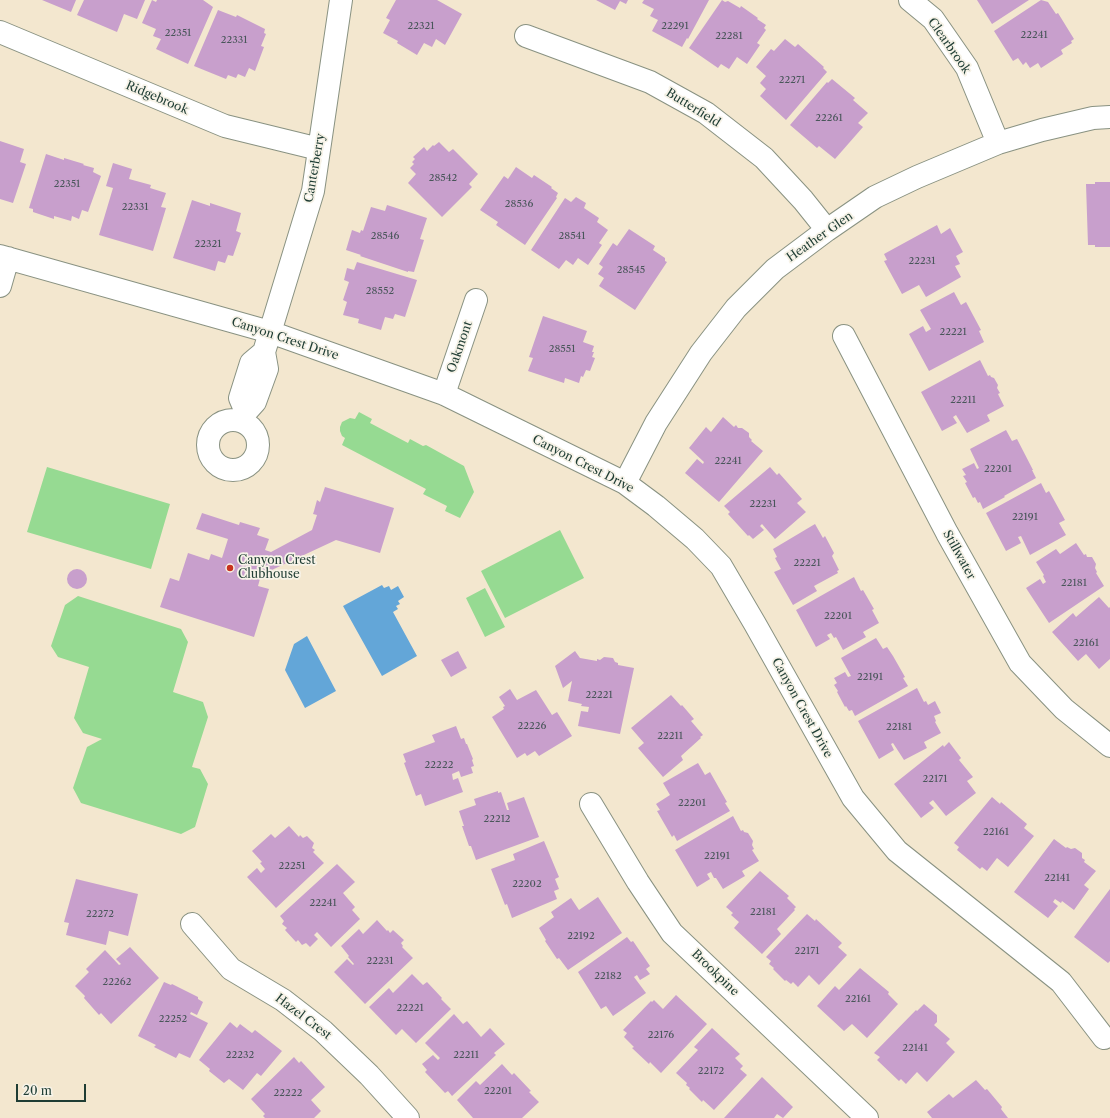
<!DOCTYPE html>
<style>
body{margin:0}
#map{position:relative;width:1110px;height:1118px;overflow:hidden;background:#f3e7cf;font-family:"Libre Caslon Text",serif}
canvas{display:block}
.scale{position:absolute;left:16px;top:1084px;width:70px;height:18px;box-sizing:border-box;border:2px solid #1f3d34;border-top:0;padding-left:5px;font-size:12px;line-height:14px;white-space:nowrap;color:#1f3d34;-webkit-text-stroke:3px #f7f3e8;paint-order:stroke}
</style>
<div id="map">
<canvas width="1110" height="1118"></canvas>
<div class="scale">20 m</div>
</div>
<script>
const g = document.querySelector('canvas').getContext('2d');
g.lineJoin = 'round';
function paint(path, color) {
  g.fillStyle = color;
  g.fill(path, 'evenodd');
}
function poly(rows) {
  const path = new Path2D();
  for (const r of rows) {
    if (r.length === 3) {
      path.moveTo(r[0] + r[2], r[1]);
      path.arc(r[0], r[1], r[2], 0, 2 * Math.PI);
      continue;
    }
    path.moveTo(r[0], r[1]);
    for (let i = 2; i < r.length; i += 2) path.lineTo(r[i], r[i + 1]);
  }
  return path;
}
function stroke(path, color, width, dash) {
  g.strokeStyle = color;
  g.lineWidth = width;
  g.lineCap = dash ? 'butt' : 'round';
  g.setLineDash(dash || []);
  g.stroke(path);
}
function write(font, color, halo, rows, align = 'center') {
  g.font = font + ' "Libre Caslon Text",serif';
  g.lineWidth = 3.5;
  g.setLineDash([]);
  g.textBaseline = 'middle';
  g.strokeStyle = halo;
  g.fillStyle = color;
  for (const [text, x, y, turn = 0] of rows) {
    g.save();
    g.translate(x, y);
    g.rotate((+turn || 0) * Math.PI / 180);
    g.textAlign = isNaN(turn) ? turn : align;
    if (halo) g.strokeText(text, 0, 0);
    g.fillText(text, 0, 0);
    g.restore();
  }
}
paint(poly([
 [359,412,372,419,370,423,408,443,410,439,423,446,426,445,464,466,474,492,460,518,445,511,447,506,423,494,426,489,342,445,345,438,342,436,340,431,340,427,342,422,350,418,355,419],
 [47,467,170,504,151,569,27,532],
 [560,530,584,578,505,618,481,571],
 [485,588,505,627,485,637,466,598],
 [78,596,181,629,188,642,173,692,203,702,208,717,192,767,200,769,208,784,195,827,181,834,81,803,73,788,87,747,102,739,83,733,74,718,89,667,58,657,51,646,65,605]
]), '#96da92');
paint(poly([
 [382,585,384,588,389,586,391,590,398,586,404,597,398,601,400,604,396,606,398,609,393,612,417,656,382,676,343,606],
 [307,636,336,691,305,708,285,670,294,644]
]), '#63a6d8');
paint(poly([
 [42,0,76,0,71,12],
 [84,0,145,0,137,19,124,14,117,32,77,15],
 [152,0,156,2,157,0,203,0,213,7,188,64,156,49,161,39,153,36,156,29,142,23],
 [396,0,437,0,462,14,445,45,436,39,432,47,424,43,417,55,397,43,398,41,383,33,390,20,386,18],
 [596,0,628,0,626,4,620,1,615,10],
 [644,0,709,0,688,39,687,38,682,47,652,31,658,20,650,16,654,9,642,3],
 [722,0,725,2,728,1,740,8,741,6,758,18,757,19,766,25,764,28,766,30,757,43,760,45,747,64,737,57,729,69,721,64,718,68,689,48],
 [977,0,1029,0,992,24],
 [1041,0,1048,2,1056,14,1058,13,1074,39,1071,41,1072,43,1061,50,1063,54,1041,68,1038,63,1030,68,1026,62,1023,65,1018,58,1013,61,994,31],
 [218,10,236,17,237,15,265,29,264,33,266,34,261,46,264,47,255,71,249,68,245,77,238,74,236,78,228,75,226,79,194,66],
 [785,39,795,47,798,44,824,67,823,68,827,72,786,120,760,96,766,89,760,83,766,76,756,67,771,49,774,51],
 [832,79,855,98,853,100,868,113,858,123,863,127,835,159,819,146,817,148,790,125,827,82,828,83],
 [0,141,24,149,20,162,26,164,13,203,0,199],
 [439,142,449,152,453,149,478,174,469,184,472,187,442,217,408,183,416,174,410,168,414,164,412,162,415,159,413,157,424,147,427,151,433,145,434,146],
 [46,154,64,160,64,158,84,164,83,165,94,168,93,172,101,176,88,212,82,210,79,219,72,216,71,221,54,216,54,219,33,212,33,209,29,208],
 [113,163,132,169,129,179,151,185,150,188,166,193,161,207,166,208,153,251,99,235,113,188,106,186],
 [516,167,532,178,534,175,552,187,551,188,558,193,556,197,557,198,525,245,496,225,498,222,480,210,504,176,508,179],
 [1095,182,1110,182,1110,247,1095,247,1095,245,1088,245,1086,184,1095,184],
 [576,197,586,203,584,208,599,218,597,222,608,230,599,243,602,245,588,265,578,258,573,265,566,260,559,269,531,250,565,198,571,202],
 [192,200,210,206,210,203,241,213,236,231,241,233,233,256,228,255,225,263,218,261,215,271,173,258],
 [387,205,427,218,420,239,424,240,414,272,408,271,408,272,360,256,361,255,346,250,352,230,360,233,361,230,363,231,371,207,385,211],
 [937,225,941,234,950,228,963,252,956,256,960,264,955,266,961,277,926,297,919,285,902,294,884,261,887,260,884,254],
 [629,229,655,246,653,250,665,258,665,261,667,262,635,310,599,286,604,278,598,274,603,267,599,264,613,243,617,246],
 [357,262,417,280,405,317,395,314,393,319,385,317,381,330,358,323,359,319,343,315,347,302,343,300,349,282,344,280,347,268,354,270],
 [954,292,961,305,966,302,981,330,979,331,984,342,929,371,909,334,923,326,926,332,931,329,920,310],
 [543,316,587,331,583,342,594,346,592,352,594,352,592,357,595,358,590,371,586,370,583,377,581,376,579,383,565,378,564,383,528,371,533,358,529,357],
 [980,360,988,376,990,375,991,377,994,378,998,385,997,388,1000,393,998,394,1004,406,987,415,990,421,967,433,956,415,953,417,957,423,942,431,921,392],
 [723,417,734,427,736,425,738,428,742,428,749,433,749,437,752,440,751,441,763,451,719,502,685,473,697,459,703,464,704,462,689,448,706,427,711,432],
 [1006,430,1012,441,1017,439,1033,470,1032,470,1036,478,1004,496,1005,497,983,509,980,502,978,503,975,497,973,498,965,483,967,482,963,476,966,475,962,469,974,463,977,469,979,468,970,449],
 [770,467,777,475,779,473,802,499,797,503,806,512,775,539,762,524,760,526,764,530,753,539,749,535,748,536,728,514,730,512,724,506],
 [1041,483,1046,493,1049,491,1065,520,1059,523,1066,535,1030,555,1021,536,1018,537,1021,543,1006,551,986,513],
 [325,487,394,508,380,553,336,540,261,575,258,586,269,589,254,637,160,607,170,578,179,581,188,553,209,560,211,554,222,558,228,539,196,529,202,513,239,525,240,522,260,528,257,535,269,539,265,550,271,552,312,530,317,515,313,514,314,511,317,500,320,502],
 [815,524,823,538,825,536,834,553,832,556,839,570,837,571,838,573,814,586,817,591,793,605,774,572,781,569,775,558,777,557,773,549],
 [1076,543,1084,555,1086,554,1087,557,1092,557,1096,564,1095,568,1097,572,1096,573,1104,586,1049,623,1026,588,1040,579,1043,584,1046,582,1043,576,1044,575,1036,562,1056,549,1060,554],
 [77,579,10],
 [854,577,861,591,863,590,874,609,872,610,879,623,863,632,866,637,843,650,836,637,834,638,831,633,827,635,830,639,816,647,796,610],
 [1099,597,1109,608,1110,607,1110,659,1099,669,1086,654,1078,661,1052,632,1073,613,1076,617],
 [876,638,883,649,887,647,893,656,905,677,903,678,908,686,855,716,852,710,849,711,846,706,845,707,837,692,838,691,834,685,837,683,834,678,845,672,848,677,851,676,841,658],
 [458,651,467,668,451,677,441,660],
 [575,651,580,658,597,661,597,659,600,660,604,657,613,658,615,662,618,663,618,665,634,668,620,734,578,726,581,711,588,712,589,707,581,706,582,704,568,701,572,681,563,688,555,666],
 [917,688,924,702,926,701,928,705,935,701,941,713,934,716,936,721,935,722,941,733,924,742,927,748,904,760,893,743,891,744,894,750,879,759,858,721],
 [510,689,517,700,536,690,552,715,557,712,572,736,539,756,535,751,527,756,525,753,517,758,492,717,504,709,503,707,505,706,499,697],
 [671,695,681,706,682,705,694,719,691,721,703,735,700,737,701,738,681,756,683,760,663,777,638,748,644,743,631,728],
 [456,726,461,739,464,738,466,744,467,744,473,759,472,760,474,766,471,767,473,773,461,777,459,771,452,774,453,780,458,778,463,792,425,806,421,794,416,796,404,763,406,762,403,754,435,742,432,735],
 [949,742,961,758,959,760,973,777,967,781,976,793,946,816,933,800,929,803,934,808,921,818,894,784,943,745,944,747],
 [698,763,705,775,710,772,727,802,725,803,730,811,677,841,674,835,672,837,657,811,660,810,656,804,670,795,663,783],
 [498,791,498,793,501,792,507,810,509,810,507,803,524,797,539,837,476,860,471,846,469,846,462,826,464,826,459,811,476,805,474,799],
 [992,797,1000,804,1001,802,1027,824,1024,828,1034,836,1008,867,997,858,987,871,982,867,980,869,957,850,959,847,954,843],
 [733,816,741,831,743,830,744,832,748,833,753,841,752,845,754,849,752,850,759,861,742,871,745,876,723,889,716,878,714,878,711,872,707,874,710,879,697,887,675,850],
 [289,826,299,837,300,835,303,838,307,836,314,843,312,848,315,850,313,852,324,863,276,908,247,877,257,868,261,873,265,869,260,863,262,862,252,851,271,834,275,838],
 [1054,839,1066,848,1067,847,1071,849,1075,848,1082,853,1082,858,1085,860,1084,862,1096,871,1084,885,1089,889,1074,910,1062,901,1061,903,1055,899,1053,902,1058,906,1048,918,1014,892],
 [544,841,559,877,555,879,559,889,554,891,557,899,512,918,507,904,505,905,491,869,515,860,513,854],
 [337,864,355,882,343,893,355,907,352,910,360,919,331,947,317,932,314,935,318,939,310,947,306,943,302,945,298,940,296,942,285,930,287,928,282,924,284,921,280,916],
 [760,871,789,896,787,898,796,907,794,909,795,910,777,929,781,934,762,954,734,928,739,922,731,915,733,913,726,907],
 [76,879,138,894,128,936,109,931,106,945,66,935,69,923,64,922],
 [1110,889,1110,961,1108,963,1074,937],
 [598,897,622,933,568,970,559,958,557,959,545,941,546,940,539,928,554,917,551,912,571,898,579,910],
 [807,914,815,921,816,919,842,943,838,947,847,955,819,985,809,975,798,987,793,982,791,984,786,980,785,981,773,969,774,968,769,964,771,961,766,957],
 [377,920,387,931,388,930,390,933,393,930,404,940,401,943,403,946,402,947,413,958,365,1004,334,972,347,959,353,965,354,964,348,957,349,956,341,946,359,929,363,934],
 [627,937,631,942,633,941,650,966,646,969,650,974,640,980,637,975,634,977,646,993,613,1016,606,1006,601,1009,578,972],
 [130,947,159,978,111,1024,101,1013,99,1015,84,998,85,996,75,986,89,972,86,969,105,950,119,965,121,964,116,959],
 [860,968,889,992,888,994,898,1004,867,1038,852,1024,844,1031,817,1006,835,986,839,990],
 [412,974,423,985,427,982,442,998,441,999,451,1009,416,1043,402,1029,396,1035,369,1007,389,988,393,993],
 [164,982,171,985,172,984,198,997,198,999,203,1002,197,1015,191,1012,190,1014,208,1023,190,1058,179,1053,176,1058,154,1047,156,1045,138,1036],
 [676,995,707,1024,661,1073,650,1062,649,1064,632,1048,634,1047,624,1037,627,1033,623,1030,651,1001,652,1002,654,1000,663,1009],
 [924,1004,937,1015,937,1022,934,1025,950,1039,946,1043,955,1052,927,1082,917,1072,906,1084,901,1079,899,1081,877,1060,880,1057,874,1053,916,1010,917,1011],
 [454,1014,463,1024,467,1021,481,1037,490,1028,505,1044,494,1053,496,1055,452,1096,448,1091,445,1093,425,1072,427,1070,422,1064,433,1055,438,1060,440,1058,425,1043],
 [230,1022,237,1028,240,1024,252,1033,255,1030,282,1051,261,1076,257,1073,243,1090,229,1079,224,1083,209,1071,210,1069,199,1060],
 [712,1028,740,1054,735,1058,743,1066,740,1069,747,1075,714,1110,703,1100,702,1102,689,1089,690,1088,686,1085,687,1083,676,1073,698,1050,694,1047],
 [294,1057,299,1063,301,1061,325,1087,311,1100,321,1111,314,1118,265,1118,263,1116,265,1114,251,1099],
 [502,1064,512,1075,514,1073,531,1091,529,1092,539,1102,522,1118,473,1118,457,1100,476,1081,480,1085],
 [762,1077,793,1107,783,1118,777,1114,774,1118,724,1118],
 [976,1080,985,1090,987,1089,1002,1107,1001,1109,1008,1118,932,1118,927,1112,949,1094,953,1098]
]), '#c89fcc');
const minor = poly([
 [910,0,933,19,967,68,998,143],
 [0,32,225,126,319,149],
 [526,36,650,82,706,113,764,158,803,200,827,230],
 [0,256,270,332,444,394,625,483,656,506,695,539,721,566,755,624,853,798,897,851,1061,982,1104,1038],
 [0,286,8,258],
 [844,336,947,533,1020,663,1064,709,1110,746],
 [444,394,476,300],
 [246,412,240,398,251,363,264,352],
 [233,445,25],
 [242,421,246,412,255,402,267,369,264,352,313,191,341,0],
 [625,483,656,423,701,353,736,308,775,269,827,230,875,197,917,177,998,143,1042,130,1093,118,1110,117],
 [591,804,638,882,672,933,867,1118],
 [192,924,231,969,283,1000,323,1031,369,1075,408,1118]
]);
stroke(minor, '#899282', 24);
stroke(minor, '#fff', 22);
for (const [x, y, r, color] of [
 [230,568,4,"#c8321e"]
]) {
  const dot = new Path2D();
  dot.arc(x, y, r, 0, 2 * Math.PI);
  g.fillStyle = color;
  g.fill(dot);
  stroke(dot, '#f7f3e8', 1.5);
}
write('10px', '#49565a', null, [
 ["22321",421,26],
 ["22291",675,26],
 ["22351",178,33],
 ["22241",1034,35],
 ["22281",729,36],
 ["22331",234,40],
 ["22271",792,80],
 ["22261",829,118],
 ["28542",443,178],
 ["22351",67,184],
 ["28536",519,204],
 ["22331",135,207],
 ["28546",385,236],
 ["28541",572,236],
 ["22321",208,244],
 ["22231",922,261],
 ["28545",631,270],
 ["28552",380,291],
 ["22221",953,332],
 ["28551",562,349],
 ["22211",963,400],
 ["22241",728,461],
 ["22201",998,469],
 ["22231",763,504],
 ["22191",1025,517],
 ["22221",807,563],
 ["22181",1074,583],
 ["22201",838,616],
 ["22161",1086,643],
 ["22191",870,677],
 ["22221",599,695],
 ["22226",532,726],
 ["22181",899,727],
 ["22211",670,736],
 ["22222",439,765],
 ["22171",935,779],
 ["22201",692,803],
 ["22212",497,819],
 ["22161",996,832],
 ["22191",717,856],
 ["22251",292,866],
 ["22141",1057,878],
 ["22202",527,884],
 ["22241",323,903],
 ["22181",763,912],
 ["22272",100,914],
 ["22192",581,936],
 ["22171",807,951],
 ["22231",380,961],
 ["22182",608,976],
 ["22262",117,982],
 ["22161",858,999],
 ["22221",410,1008],
 ["22252",173,1019],
 ["22176",661,1035],
 ["22141",915,1048],
 ["22232",240,1055],
 ["22211",466,1055],
 ["22172",711,1071],
 ["22201",498,1091],
 ["22222",288,1093]
]);
write('12px', '#1f3d34', '#f7f3e8', [
 ["Clearbrook",949,46,55],
 ["Ridgebrook",157,98,23],
 ["Butterfield",693,108,32],
 ["Canterberry",315,168,-80],
 ["Heather Glen",820,237,-35],
 ["Canyon Crest Drive",285,339,18],
 ["Oakmont",460,347,-71],
 ["Canyon Crest Drive",583,464,27],
 ["Stillwater",959,555,61],
 ["Canyon Crest Drive",802,708,61],
 ["Brookpine",715,973,44],
 ["Hazel Crest",303,1017,37]
]);
write('12px', '#1f3d34', '#f7f3e8', [
 ["Canyon Crest",238,561],
 ["Clubhouse",238,575]
], 'left');
</script>
